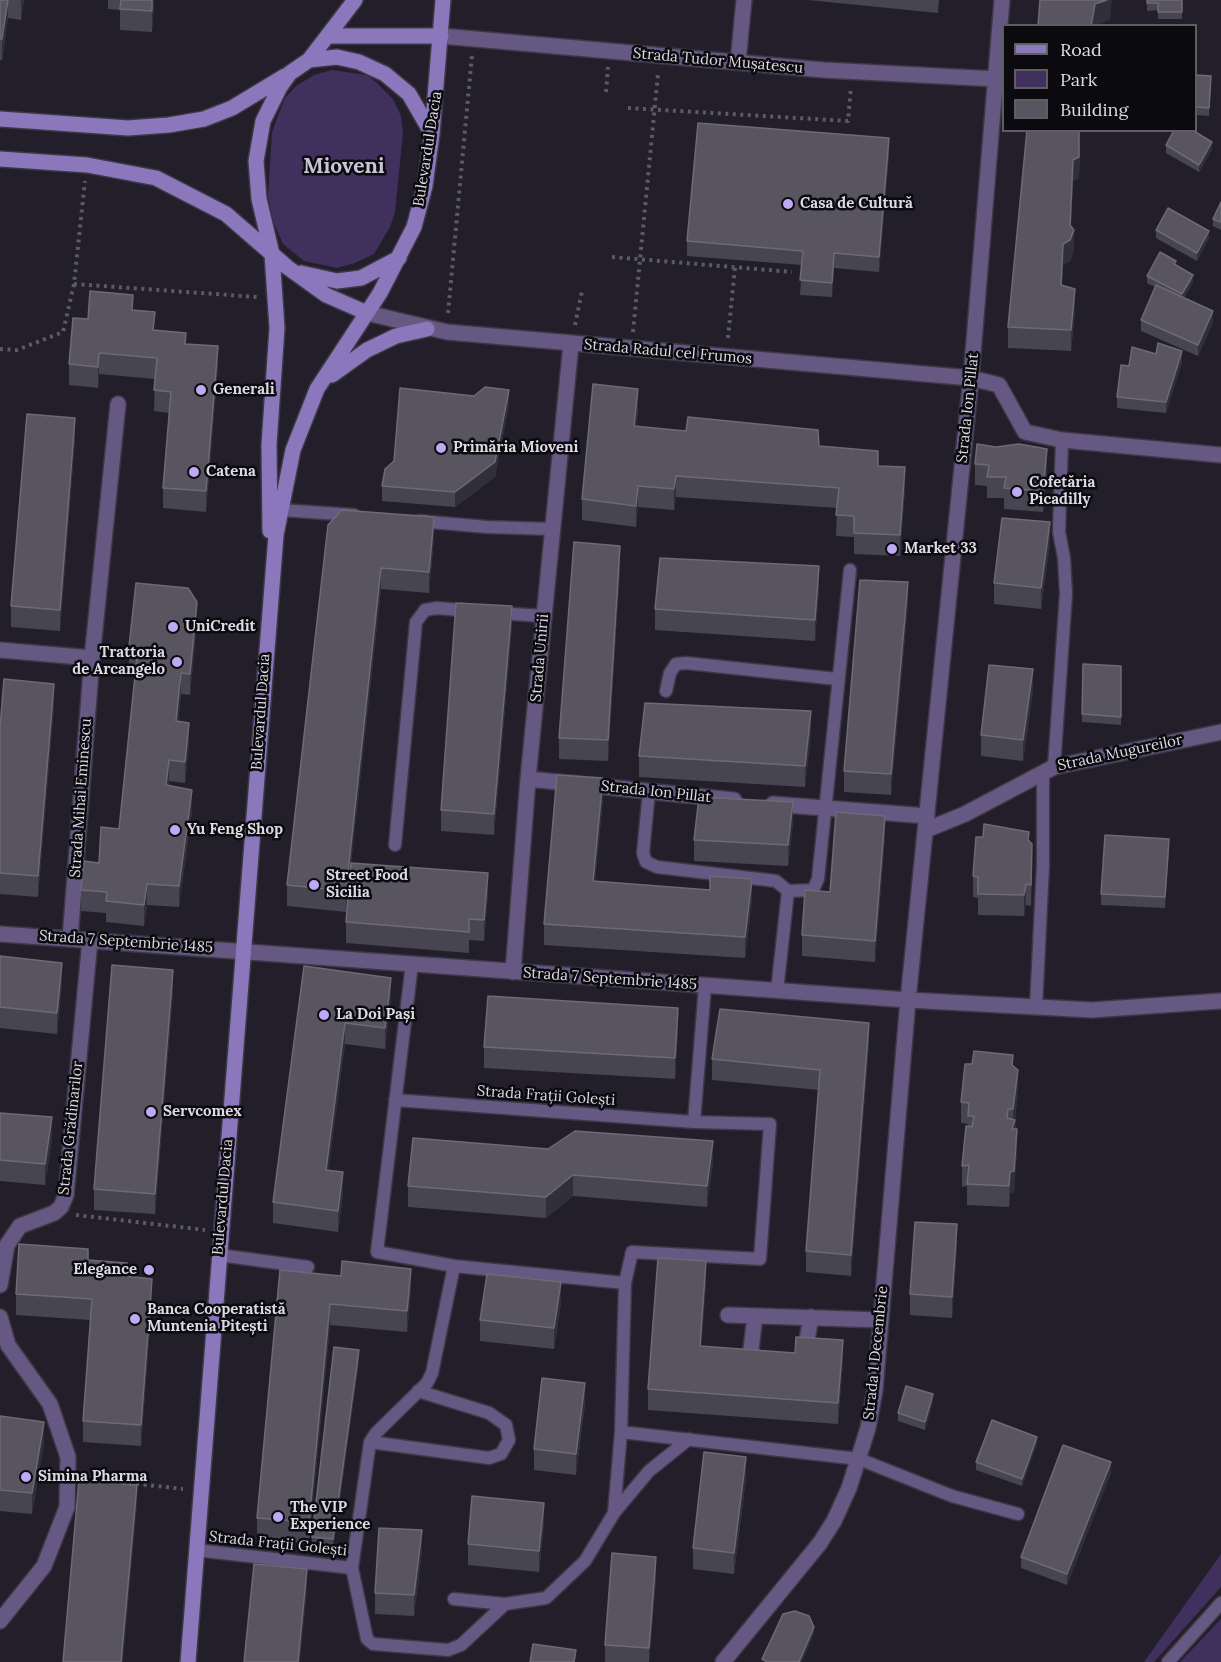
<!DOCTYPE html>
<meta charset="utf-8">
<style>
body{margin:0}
#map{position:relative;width:1221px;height:1662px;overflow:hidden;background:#221f2b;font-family:Lora,serif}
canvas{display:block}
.legend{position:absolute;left:1002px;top:24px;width:195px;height:108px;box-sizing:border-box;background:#0b0a0f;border:2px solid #5f5d63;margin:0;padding:8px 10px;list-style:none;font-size:18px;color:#dcdae2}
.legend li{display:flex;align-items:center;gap:12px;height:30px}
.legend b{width:30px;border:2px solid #5f5d63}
</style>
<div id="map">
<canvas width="1221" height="1662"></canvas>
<ul class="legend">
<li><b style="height:8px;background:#8b77bb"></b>Road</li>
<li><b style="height:16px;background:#3f305d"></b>Park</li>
<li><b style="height:16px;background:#585561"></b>Building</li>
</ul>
</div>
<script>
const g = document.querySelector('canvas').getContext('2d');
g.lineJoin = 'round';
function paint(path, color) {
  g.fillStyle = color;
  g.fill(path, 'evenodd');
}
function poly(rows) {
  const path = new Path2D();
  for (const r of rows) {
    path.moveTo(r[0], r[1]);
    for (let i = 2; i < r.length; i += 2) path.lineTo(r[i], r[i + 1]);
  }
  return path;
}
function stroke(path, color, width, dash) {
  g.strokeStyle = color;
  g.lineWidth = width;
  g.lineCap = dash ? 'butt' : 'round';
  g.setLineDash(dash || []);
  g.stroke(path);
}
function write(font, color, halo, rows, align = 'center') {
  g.font = font + ' Lora,serif';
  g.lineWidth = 5;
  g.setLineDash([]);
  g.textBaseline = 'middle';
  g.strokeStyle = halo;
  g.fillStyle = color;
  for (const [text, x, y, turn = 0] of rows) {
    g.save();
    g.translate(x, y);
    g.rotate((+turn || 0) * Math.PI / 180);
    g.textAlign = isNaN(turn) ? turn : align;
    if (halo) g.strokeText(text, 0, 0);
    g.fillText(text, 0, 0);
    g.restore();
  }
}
paint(poly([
 [332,70,367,75,378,84,393,99,401,116,403,133,395,212,390,227,374,254,355,263,337,268,304,261,283,244,273,221,268,197,272,132,285,98,296,86,314,75],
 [1221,1554,1221,1587,1154,1662,1144,1662],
 [1221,1619,1221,1662,1180,1662]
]), '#3f305d');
const service = poly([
 [281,510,354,515],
 [419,521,487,527,552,529],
 [497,613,544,616],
 [666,691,670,673,676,664,686,663,837,679],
 [1054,767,1066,594,1064,558,1059,532,1062,440],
 [649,791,643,853,646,862,657,867,776,881,788,891],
 [395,845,416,622,425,610,437,608,471,611],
 [412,964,377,1252,454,1266],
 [777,991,788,891,813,890,818,879,850,570],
 [1036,1007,1043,865,1043,772],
 [395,1100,694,1122,770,1124,760,1259,632,1252,625,1283],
 [694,1122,705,986],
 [219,1255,308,1267],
 [370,1442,489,1458,501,1454,509,1440,506,1425,489,1413,418,1391],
 [614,1513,649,1471,689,1439],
 [196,1550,352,1568,370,1442,376,1433,427,1383,432,1373,454,1266,625,1283,621,1432],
 [352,1568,367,1639,373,1644,448,1650,461,1645,505,1604],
 [454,1599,505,1604,546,1598,585,1561,614,1513,621,1432,859,1459,952,1496,1018,1514],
 [1168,1662,1221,1603]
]);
const pedestrian = poly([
 [728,1315,881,1320],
 [804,1357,811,1317],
 [749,1366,755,1316]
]);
const minor = poly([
 [738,62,744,0],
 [971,378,999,385,1025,432,1062,440,1221,455],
 [0,650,92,658],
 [528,779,734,800],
 [773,804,927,816],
 [926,830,965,814,1054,767,1221,732],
 [0,934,908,1000,1092,1010,1221,1001],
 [70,939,92,658,118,404],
 [513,972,528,779,571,344],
 [0,1285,7,1245,20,1226,54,1213,61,1207,66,1195,90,940],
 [0,1317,8,1345,50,1404,68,1457,67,1507,44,1566,0,1621]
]);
const tertiary = poly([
 [441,36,824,70,996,79],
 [367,313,447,332,971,378],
 [723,1662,820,1543,834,1521,849,1488,868,1428,875,1390,908,1000,971,378,1002,0]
]);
const secondary = poly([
 [328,36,441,36],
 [309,60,337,57,359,62,385,74,409,94,432,134],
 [0,119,128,128,169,125,204,119,232,108,285,76],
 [0,159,87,165,156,178,226,214,287,267,326,295,367,313],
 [301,273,337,281,361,278,399,258],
 [332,375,367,350,396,336,427,329],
 [270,531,269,445,277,328,272,254,259,199,256,161,263,121,280,87,290,73,309,60,355,0],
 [188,1662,276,535,293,450,317,389,380,293,414,227,425,186,432,134,443,0]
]);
stroke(service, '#3c3945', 15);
stroke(pedestrian, '#3c3945', 18);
stroke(minor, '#3c3945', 18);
stroke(tertiary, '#3c3945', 18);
stroke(secondary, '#3c3945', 18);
stroke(poly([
 [606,92,608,67],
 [628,108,848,121,851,87],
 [612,257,792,272],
 [74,284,257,297],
 [448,313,472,55],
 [575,325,582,291],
 [633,332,658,74],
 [728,338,735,267],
 [0,349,17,350,63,332,74,284,85,181],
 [76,1215,205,1230],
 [84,1478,183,1489]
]), '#5c5a64', 4, [3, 4.5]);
stroke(service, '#655882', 12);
stroke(pedestrian, '#655882', 15);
stroke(minor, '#655882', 15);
stroke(tertiary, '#655882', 15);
stroke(secondary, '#8b77bb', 15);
paint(poly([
 [0,0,24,0,21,20,8,18,2,60,0,60],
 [108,0,154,0,152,32,120,30,120,10,108,9],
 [808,0,939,0,938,13],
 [1147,0,1182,0,1182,19,1158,19,1158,10,1147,11],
 [1196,75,1211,83,1209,116,1196,115],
 [1080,145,1079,178,1073,181,1071,226,1074,250,1070,261,1063,265,1062,286,1075,310,1071,351,1008,348,1008,327],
 [1166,145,1212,149,1199,172,1166,153],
 [889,153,879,272,834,268,832,297,800,295,802,265,687,256,687,241],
 [1221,202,1221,230,1213,226,1213,219],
 [1156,230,1209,238,1197,261,1156,238],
 [1176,266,1193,282,1184,298,1213,322,1198,356,1141,331,1141,320,1155,287,1147,283,1147,276],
 [133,310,155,330,186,344,218,367,206,512,163,508,163,488,169,413,154,411,155,379,99,374,98,388,69,385,69,364,88,319],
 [1156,354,1182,362,1166,413,1117,408,1117,397,1129,366],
 [509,404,495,477,455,507,382,501,382,486],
 [638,410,636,427,819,446,878,466,905,488,900,556,854,554,854,537,836,536,837,508,676,497,674,510,638,507,636,527,582,520,582,499],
 [75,439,60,631,11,627,11,606],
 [975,464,1047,470,1043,512,1004,509,1004,498,987,498,987,486,975,485],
 [328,525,434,538,429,593,381,589,351,863,488,894,484,941,469,940,469,953,346,943,346,922,350,876,346,912,287,906,287,885],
 [1050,543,1041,609,994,604,994,583],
 [620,567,608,761,559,759,559,738],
 [819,587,815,641,655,630,655,609],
 [908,603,891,795,844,792,844,771],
 [197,623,190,695,181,694,178,722,189,744,185,783,169,781,169,786,192,811,179,907,147,905,144,926,106,922,106,913,81,911,81,890,119,829,136,668,129,667,129,646],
 [512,627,494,835,441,831,441,810],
 [1083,664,1121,666,1121,725,1082,722],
 [1033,690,1023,761,981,756,981,735],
 [54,705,38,897,0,894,0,728],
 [811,732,805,787,639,777,639,756],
 [603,799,595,881,752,900,745,958,544,945,544,924],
 [793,823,788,866,694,861,694,840],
 [885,837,875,962,802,956,802,935,830,892],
 [1029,841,1032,865,1031,906,1026,905,1024,916,978,915,978,898,973,897,973,876],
 [1169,850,1165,908,1101,905,1101,894],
 [0,956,62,983,57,1034,0,1028],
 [304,966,391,998,385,1049,345,1044,328,1170,343,1193,338,1232,273,1223,273,1202],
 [173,991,155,1214,94,1210,94,1189],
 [678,1029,675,1079,484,1068,484,1047],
 [869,1043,851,1276,806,1272,806,1251,819,1090,712,1080,712,1059],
 [1013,1066,1018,1091,1015,1120,1017,1150,1014,1192,1010,1193,1009,1207,967,1205,967,1186,962,1187,962,1166,968,1124,961,1123,961,1102],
 [0,1113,52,1138,45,1185,0,1181],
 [713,1162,707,1207,573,1196,546,1218,408,1207,408,1186],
 [957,1245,952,1318,910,1315,910,1294],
 [88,1260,127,1277,152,1300,141,1446,83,1442,83,1421,90,1320,16,1315,16,1294],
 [280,1270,411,1290,407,1332,330,1325,309,1543,257,1539,257,1518],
 [706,1282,701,1346,843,1361,838,1424,648,1410,648,1389],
 [561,1303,554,1349,480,1341,480,1320],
 [359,1361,333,1550,312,1548,312,1537],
 [933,1401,925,1430,898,1421,898,1413],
 [585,1404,576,1475,534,1470,534,1449],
 [0,1416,44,1443,32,1514,0,1511],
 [1037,1444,1022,1486,976,1470,976,1462],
 [1111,1473,1067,1585,1021,1568,1021,1557],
 [746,1478,734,1574,693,1569,693,1548],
 [544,1524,539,1572,468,1565,468,1544],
 [422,1551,414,1616,375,1614,375,1593],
 [656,1578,649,1662,605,1662,605,1645]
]), '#484552');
paint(poly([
 [8,0,8,18,2,60,2,39],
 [21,0,24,0,21,20],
 [152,0,154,0,152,32],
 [1107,0,1112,0,1110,20,1095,26,1091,26,1095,4],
 [1080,130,1079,178,1073,181,1070,240,1074,230,1074,250,1070,261,1063,265,1061,306,1063,244,1070,225,1073,160],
 [889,138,889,153,879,272,879,257],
 [1212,142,1212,149,1199,172,1199,165],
 [1209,231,1209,238,1197,261,1197,253],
 [834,253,834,268,832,297,832,283],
 [1193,275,1193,282,1182,302,1182,294],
 [1075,289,1075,310,1071,351,1071,330],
 [1213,311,1213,322,1198,356,1198,345],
 [218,346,218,367,206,512,206,491],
 [1182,351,1182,362,1166,413,1166,402],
 [99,353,99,374,98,388,98,367],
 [638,389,638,410,634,447,634,426],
 [509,390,509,404,495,477,455,507,455,492],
 [75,418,75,439,60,631,60,610],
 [1047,449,1047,470,1043,512,1043,491],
 [905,467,905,488,900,556,900,535],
 [676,476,676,497,674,510,674,489],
 [638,486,638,507,636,527,636,506],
 [434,517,434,538,429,593,429,572],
 [1050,522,1050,543,1041,609,1041,588],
 [620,546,620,567,608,761,608,740],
 [819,566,819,587,815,641,815,620],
 [381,568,381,589,346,912,346,891],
 [908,582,908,603,891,795,891,774],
 [197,602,197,623,190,695,190,674],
 [512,606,512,627,494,835,494,814],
 [1033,669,1033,690,1023,761,1023,740],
 [181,673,181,694,176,742,176,721],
 [54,684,54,705,38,897,38,876],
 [811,711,811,732,805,787,805,766],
 [189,723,189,744,185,783,185,762],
 [169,760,169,781,166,806,166,785],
 [603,778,603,799,593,902,593,881],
 [192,790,192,811,179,907,179,886],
 [793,802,793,823,788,866,788,845],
 [885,816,885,837,875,962,875,941],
 [1169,839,1169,850,1165,908,1165,897],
 [488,873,488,894,484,941,484,920],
 [752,879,752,900,745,958,745,937],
 [147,884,147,905,144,926,144,905],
 [1026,884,1026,905,1024,916,1024,895],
 [62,963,62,983,57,1034,57,1013],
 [173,970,173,991,155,1214,155,1194],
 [391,978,391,998,385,1049,385,1028],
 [678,1008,678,1029,675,1079,675,1058],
 [345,1023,345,1044,326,1191,326,1170],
 [869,1023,869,1043,851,1276,851,1255],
 [1018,1070,1018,1091,1015,1121,1015,1120,1015,1141,1012,1129,1013,1125,1013,1109],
 [52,1117,52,1138,45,1185,45,1164],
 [1017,1129,1017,1150,1014,1192,1010,1193,1009,1207,1010,1172],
 [713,1141,713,1162,707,1207,707,1186],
 [343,1172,343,1193,338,1232,338,1211],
 [573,1175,573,1196,546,1218,546,1197],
 [957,1224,957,1245,952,1318,952,1297],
 [706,1261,706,1282,700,1367,700,1346],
 [411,1269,411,1290,407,1332,407,1311],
 [152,1279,152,1300,141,1446,141,1425],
 [561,1282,561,1303,554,1349,554,1328],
 [330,1304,330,1325,309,1543,309,1522],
 [843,1340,843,1361,838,1424,838,1403],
 [359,1350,359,1361,333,1550,333,1539],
 [585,1383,585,1404,576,1475,576,1454],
 [933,1394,933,1401,925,1430,925,1422],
 [44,1422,44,1443,32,1514,32,1493],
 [1037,1437,1037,1444,1022,1486,1022,1479],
 [746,1457,746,1478,734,1574,734,1553],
 [1111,1462,1111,1473,1067,1585,1067,1574],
 [137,1485,137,1506,123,1662,121,1662],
 [544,1503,544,1524,539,1572,539,1551],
 [422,1530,422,1551,414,1616,414,1595],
 [656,1557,656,1578,649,1662,649,1648],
 [307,1569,307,1590,300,1662,298,1662],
 [814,1627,814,1634,802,1662,799,1662]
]), '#322f3c');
const building = poly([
 [0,0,8,0,2,39,0,39,0,0],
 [121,0,152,0,152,11,120,9,121,0],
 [1040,0,1107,0,1095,4,1091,26,1038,26,1040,0],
 [1147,0,1182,0,1182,12,1158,12,1158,3,1147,3,1147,0],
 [1196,75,1211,76,1209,108,1196,107,1196,75],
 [698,123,889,138,879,257,834,253,832,283,800,280,803,251,687,241,698,123],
 [1027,130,1079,130,1079,157,1073,160,1070,225,1074,230,1070,240,1063,244,1061,285,1075,289,1071,330,1008,327,1027,130],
 [1174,130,1192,130,1212,142,1199,165,1166,145,1174,130],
 [1221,202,1221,222,1213,219,1221,202],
 [1168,208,1209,231,1197,253,1156,230,1168,208],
 [1160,252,1176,261,1174,264,1193,275,1182,294,1147,276,1160,252],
 [1156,285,1213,311,1198,345,1141,320,1156,285],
 [90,291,133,295,132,310,155,312,153,330,186,333,185,344,218,346,206,491,163,488,171,392,154,390,157,358,99,353,98,367,69,364,73,318,88,319,90,291],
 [1158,343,1182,351,1166,402,1117,397,1121,365,1129,366,1132,347,1156,354,1158,343],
 [593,384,638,389,634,426,686,431,688,417,818,430,819,446,878,451,878,466,905,467,900,535,854,533,854,516,836,515,839,488,676,476,674,489,638,486,636,506,582,499,593,384],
 [485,387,509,390,495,462,455,492,382,486,385,469,394,461,400,388,474,396,485,387],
 [27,414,75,418,60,610,11,606,27,414],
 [977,444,996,447,1019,444,1047,449,1043,491,1004,488,1006,477,987,477,989,465,975,464,977,444],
 [342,510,434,517,429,572,381,568,346,891,287,885,328,525,342,510],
 [1002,518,1050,522,1041,588,994,583,1002,518],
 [574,542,620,546,608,740,559,738,574,542],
 [660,558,819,566,815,620,655,609,660,558],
 [860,580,908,582,891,774,844,771,860,580],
 [136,583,188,588,197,602,190,674,181,673,176,721,189,723,185,762,169,760,166,785,192,790,179,886,147,884,144,905,106,901,107,892,81,890,84,861,99,863,101,827,119,829,138,647,129,646,136,583],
 [456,603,512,606,494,814,441,810,456,603],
 [1083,664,1121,666,1121,717,1082,714,1083,664],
 [989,665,1033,669,1023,740,981,735,989,665],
 [4,679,54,684,38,876,0,873,0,728,4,679],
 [645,703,811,711,805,766,639,756,645,703],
 [557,775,603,778,593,881,710,890,710,876,752,879,745,937,544,924,557,775],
 [699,797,793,802,788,845,694,840,699,797],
 [836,812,885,816,875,941,802,935,805,890,830,892,836,812],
 [984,824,1029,832,1028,840,1032,844,1031,885,1026,884,1024,895,978,894,978,877,973,876,976,837,983,837,984,824],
 [1105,835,1169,839,1165,897,1101,894,1105,835],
 [351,863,488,873,484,920,469,919,469,932,346,922,351,863],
 [0,956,62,963,57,1013,0,1007,0,956],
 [112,965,173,970,155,1194,94,1189,112,965],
 [304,966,391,978,385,1028,345,1023,326,1170,343,1172,338,1211,273,1202,304,966],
 [488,996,678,1008,675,1058,484,1047,488,996],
 [720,1009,869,1023,851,1255,806,1251,820,1070,712,1059,720,1009],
 [974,1051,1013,1055,1012,1065,1018,1070,1013,1109,1008,1109,1007,1118,1015,1120,1012,1129,1017,1129,1014,1171,1010,1172,1009,1186,967,1184,969,1165,962,1166,966,1126,972,1127,974,1116,968,1116,969,1103,961,1102,965,1064,972,1064,974,1051],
 [0,1113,52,1117,45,1164,0,1160,0,1113],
 [575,1131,713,1141,707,1186,573,1175,546,1197,408,1186,413,1138,548,1149,575,1131],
 [915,1222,957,1224,952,1297,910,1294,915,1222],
 [19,1244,88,1249,88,1260,127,1263,126,1276,152,1279,141,1425,83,1421,92,1299,16,1294,19,1244],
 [658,1258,706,1261,700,1346,795,1353,796,1337,843,1340,838,1403,648,1389,658,1258],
 [342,1261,411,1269,407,1311,330,1304,309,1522,257,1518,280,1270,341,1276,342,1261],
 [487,1274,561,1282,554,1328,480,1320,487,1274],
 [334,1347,359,1350,333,1539,312,1537,334,1347],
 [542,1378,585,1383,576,1454,534,1449,542,1378],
 [906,1386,933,1394,925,1422,898,1413,906,1386],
 [0,1416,44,1422,32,1493,0,1490,0,1416],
 [992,1420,1037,1437,1022,1479,976,1462,992,1420],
 [1063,1445,1111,1462,1067,1574,1021,1557,1063,1445],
 [704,1452,746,1457,734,1553,693,1548,704,1452],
 [79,1480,137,1485,121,1662,63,1662,79,1480],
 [472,1496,544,1503,539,1551,468,1544,472,1496],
 [379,1528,422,1530,414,1595,375,1593,379,1528],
 [612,1553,656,1557,649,1648,605,1645,612,1553],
 [254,1564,307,1569,298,1662,244,1662,254,1564],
 [795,1611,809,1616,814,1627,799,1662,767,1662,762,1659,783,1614,795,1611],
 [533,1644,576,1650,574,1662,530,1662,533,1644]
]);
paint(building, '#585561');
stroke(building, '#6d6a76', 1.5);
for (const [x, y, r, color] of [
 [788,204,6,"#bfa9f4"],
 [201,390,6,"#bfa9f4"],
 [441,448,6,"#bfa9f4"],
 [194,472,6,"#bfa9f4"],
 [1017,492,6,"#bfa9f4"],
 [892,549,6,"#bfa9f4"],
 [173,627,6,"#bfa9f4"],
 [177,662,6,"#bfa9f4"],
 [175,830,6,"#bfa9f4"],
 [314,885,6,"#bfa9f4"],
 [324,1015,6,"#bfa9f4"],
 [151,1112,6,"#bfa9f4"],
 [149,1270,6,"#bfa9f4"],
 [135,1319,6,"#bfa9f4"],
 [26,1477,6,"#bfa9f4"],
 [278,1517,6,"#bfa9f4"]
]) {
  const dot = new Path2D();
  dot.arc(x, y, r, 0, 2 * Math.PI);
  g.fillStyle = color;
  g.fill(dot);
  stroke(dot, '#0b0a0f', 2);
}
write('15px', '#dcdae2', '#0b0a0f', [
 ["Strada Tudor Mușatescu",718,61,5],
 ["Bulevardul Dacia",428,149,-81],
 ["Strada Radul cel Frumos",668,352,5],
 ["Strada Ion Pillat",968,408,-84],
 ["Strada Unirii",540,658,-85],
 ["Bulevardul Dacia",261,712,-86],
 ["Strada Mugureilor",1120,753,-12],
 ["Strada Ion Pillat",656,792,6],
 ["Strada Mihai Eminescu",81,798,-86],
 ["Strada 7 Septembrie 1485",126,942,4],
 ["Strada 7 Septembrie 1485",610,979,4],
 ["Strada Frații Golești",546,1096,4],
 ["Strada Grădinarilor",71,1128,-84],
 ["Bulevardul Dacia",223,1197,-85],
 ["Strada 1 Decembrie",876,1353,-84],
 ["Strada Frații Golești",278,1544,6]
]);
write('bold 15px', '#dcdae2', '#0b0a0f', [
 ["Casa de Cultură",800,204],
 ["Generali",213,390],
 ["Primăria Mioveni",453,448],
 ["Catena",206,472],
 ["Cofetăria",1029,483],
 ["Picadilly",1029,500],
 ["Market 33",904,549],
 ["UniCredit",185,627],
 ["Trattoria",165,653,"right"],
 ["de Arcangelo",165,670,"right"],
 ["Yu Feng Shop",187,830],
 ["Street Food",326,876],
 ["Sicilia",326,893],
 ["La Doi Pași",336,1015],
 ["Servcomex",163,1112],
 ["Elegance",137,1270,"right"],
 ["Banca Cooperatistă",147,1310],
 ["Muntenia Pitești",147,1327],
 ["Simina Pharma",38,1477],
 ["The VIP",290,1508],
 ["Experience",290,1525]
], 'left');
write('bold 21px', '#c9c5d5', '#0b0a0f', [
 ["Mioveni",344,167]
]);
</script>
